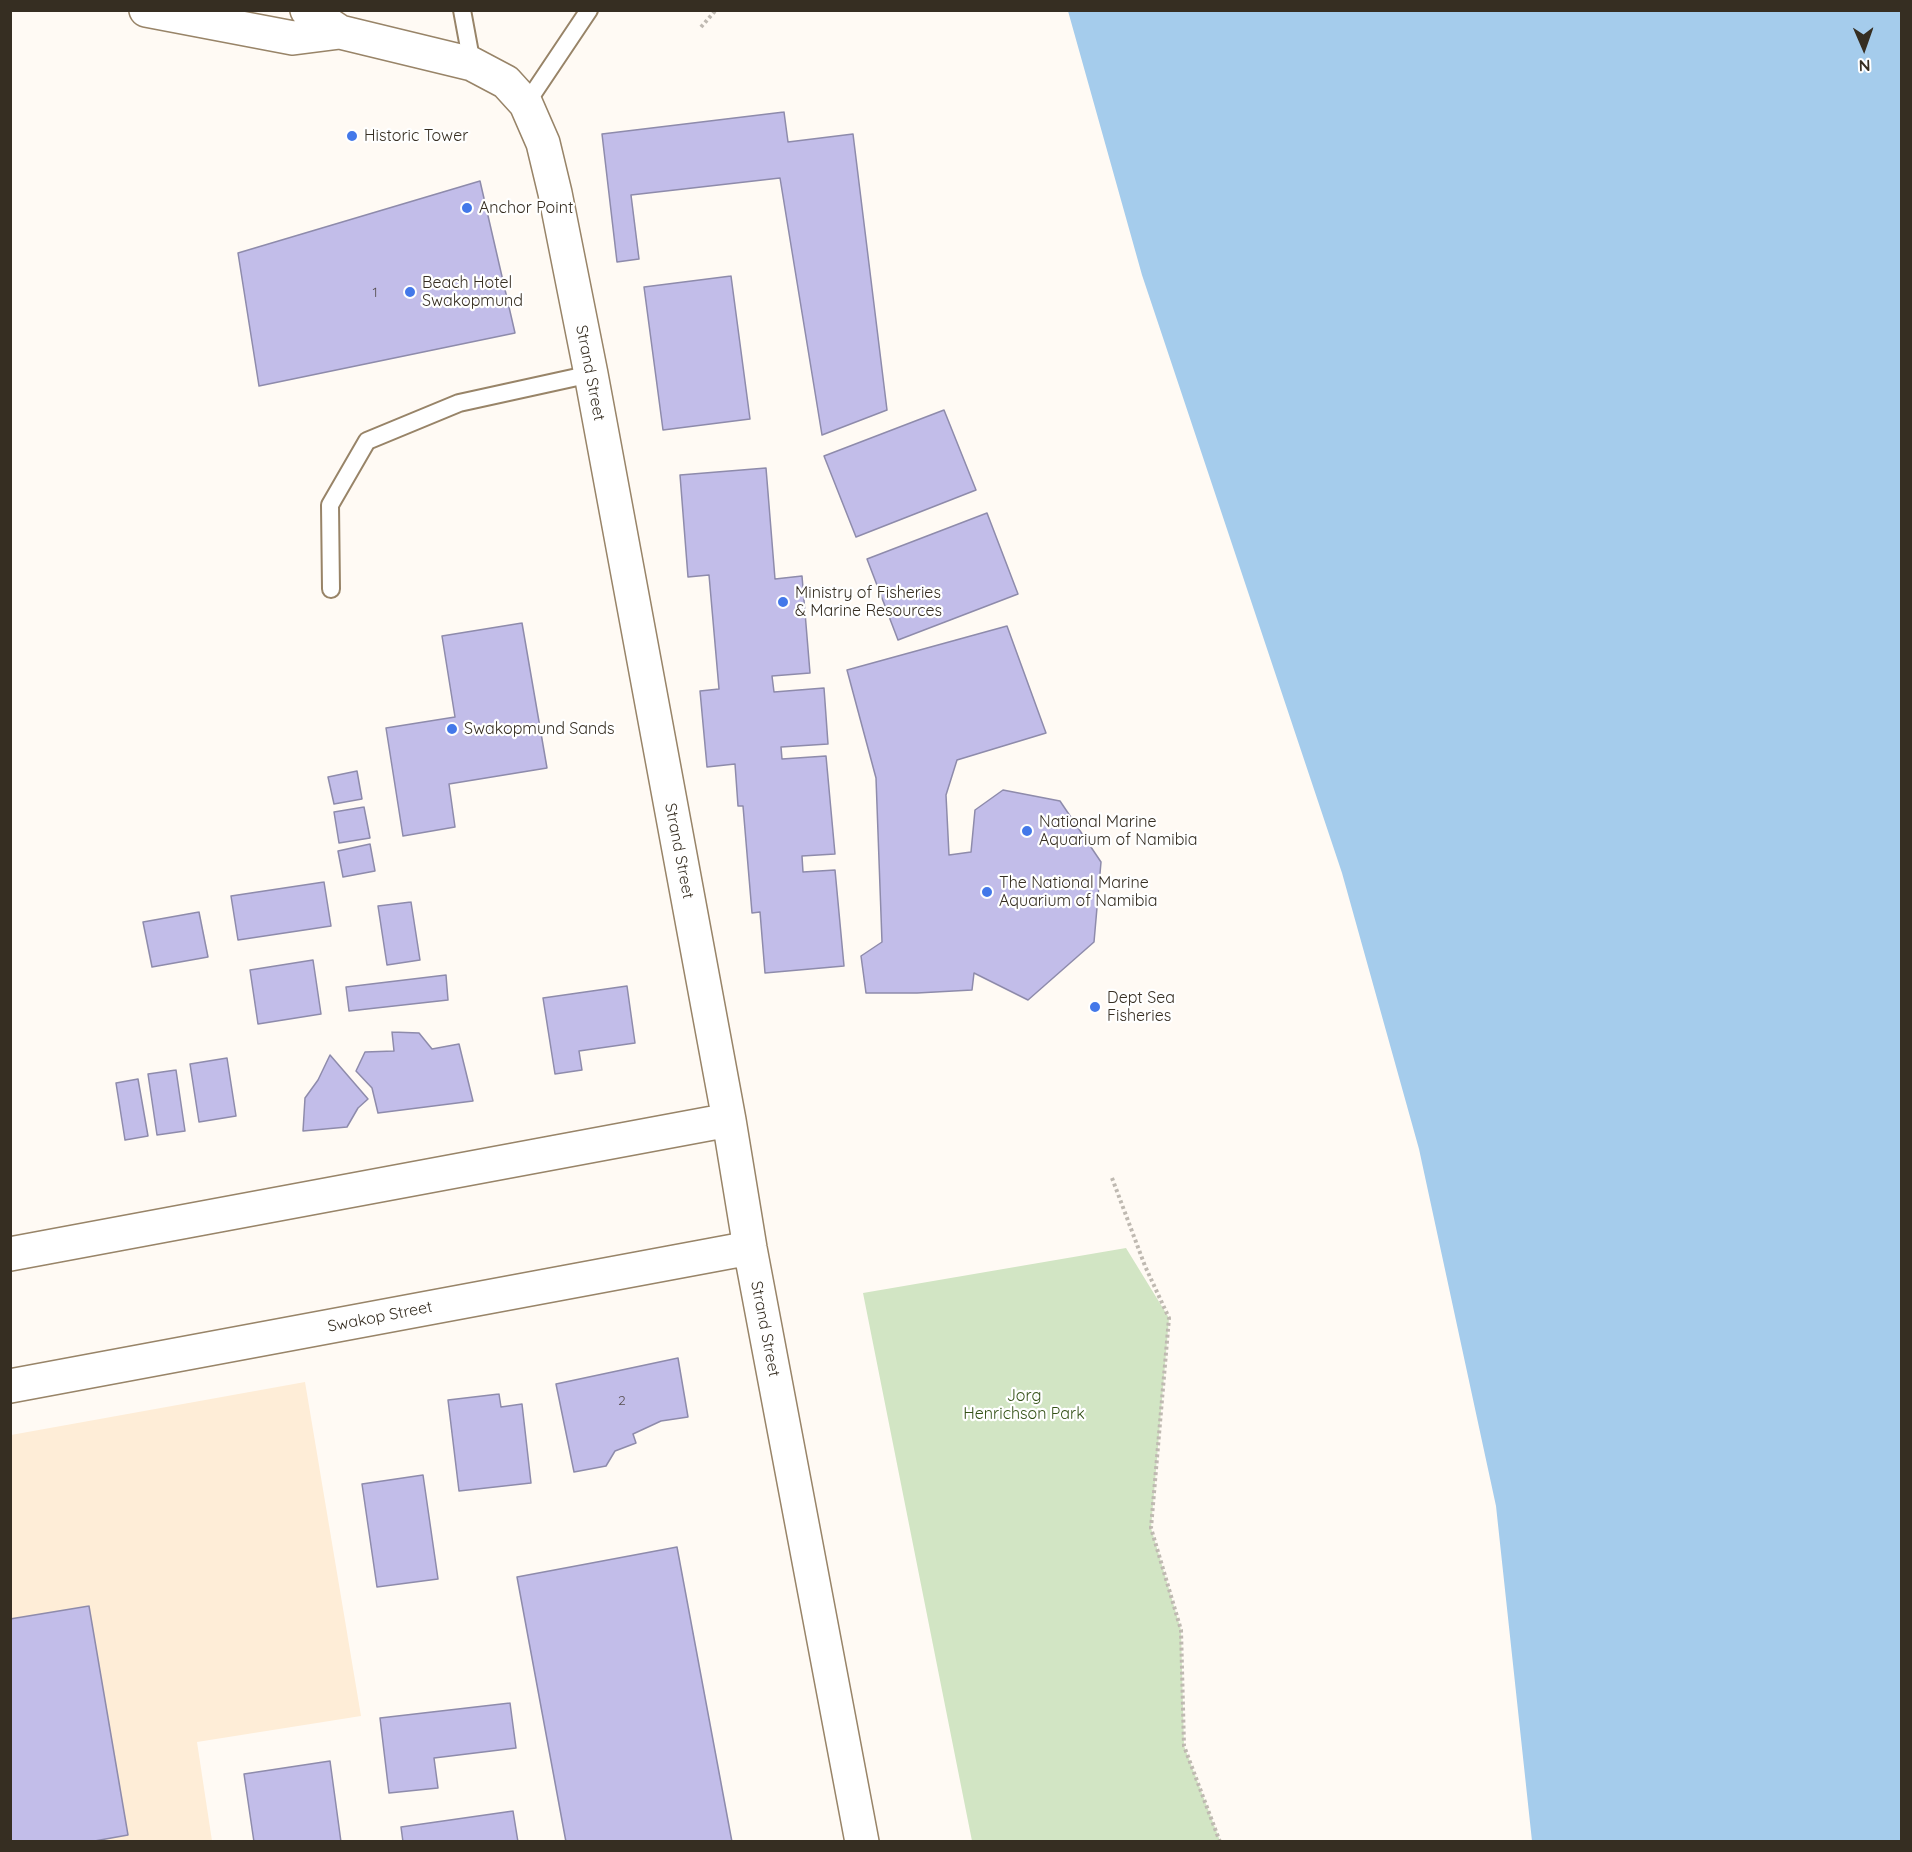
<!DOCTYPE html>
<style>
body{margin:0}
#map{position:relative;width:1912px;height:1852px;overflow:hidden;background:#fffaf4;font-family:Quicksand,sans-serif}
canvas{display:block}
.frame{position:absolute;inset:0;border:12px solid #362e22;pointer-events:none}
.north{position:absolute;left:1834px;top:18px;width:60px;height:60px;-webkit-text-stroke:4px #fff;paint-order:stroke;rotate:178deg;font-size:16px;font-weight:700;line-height:24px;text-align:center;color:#362e22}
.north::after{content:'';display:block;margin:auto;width:21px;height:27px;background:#362e22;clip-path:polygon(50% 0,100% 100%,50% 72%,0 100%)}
</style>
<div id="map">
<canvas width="1912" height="1852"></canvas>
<div class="frame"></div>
<div class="north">N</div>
</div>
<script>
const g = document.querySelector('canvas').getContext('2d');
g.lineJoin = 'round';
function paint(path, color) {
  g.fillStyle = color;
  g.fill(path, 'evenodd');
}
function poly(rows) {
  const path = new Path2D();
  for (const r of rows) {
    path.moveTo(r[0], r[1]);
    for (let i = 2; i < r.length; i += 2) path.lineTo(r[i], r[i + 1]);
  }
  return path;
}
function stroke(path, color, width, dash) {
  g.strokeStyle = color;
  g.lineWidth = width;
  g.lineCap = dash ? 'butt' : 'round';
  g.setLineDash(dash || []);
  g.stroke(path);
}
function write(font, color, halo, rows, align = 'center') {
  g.font = font + ' Quicksand,sans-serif';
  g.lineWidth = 4.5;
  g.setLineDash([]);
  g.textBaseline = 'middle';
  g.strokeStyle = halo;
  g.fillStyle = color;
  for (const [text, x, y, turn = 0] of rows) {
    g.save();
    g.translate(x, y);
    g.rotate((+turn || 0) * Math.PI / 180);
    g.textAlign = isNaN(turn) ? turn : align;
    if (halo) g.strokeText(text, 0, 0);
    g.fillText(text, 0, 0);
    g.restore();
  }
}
paint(poly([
 [305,1382,361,1716,197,1742,212,1841,11,1842,11,1435]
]), '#feedd7');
paint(poly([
 [1126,1248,1169,1318,1151,1528,1181,1630,1184,1746,1220,1841,972,1841,863,1293]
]), '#d2e5c4');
paint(poly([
 [1068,11,1901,11,1901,1841,1532,1841,1496,1506,1419,1149,1342,873,1142,275]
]), '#a5ccec');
const building = poly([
 [784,112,788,142,853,134,887,410,822,435,780,178,631,195,639,259,617,262,602,134,784,112],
 [480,181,515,333,259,386,238,253,480,181],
 [731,276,750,419,663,430,644,287,731,276],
 [944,410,976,490,856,537,824,456,944,410],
 [766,468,775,579,802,576,810,673,772,676,774,692,824,688,828,744,781,747,782,759,826,756,835,854,802,856,803,872,835,870,844,966,765,973,760,912,752,913,743,806,738,806,735,764,707,767,700,691,719,689,709,575,688,577,680,475,766,468],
 [987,513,1018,594,898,640,867,559,987,513],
 [522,623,547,768,449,784,455,827,403,836,386,728,455,717,442,636,522,623],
 [1007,626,1046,733,957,760,946,795,949,855,971,852,975,810,1003,790,1060,801,1101,862,1094,942,1028,1000,974,973,972,990,917,993,866,993,861,956,882,942,876,778,847,670,1007,626],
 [357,771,362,799,334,804,328,777,357,771],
 [364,807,370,838,339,843,334,812,364,807],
 [370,844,375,871,343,877,338,851,370,844],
 [324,882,331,926,238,940,231,896,324,882],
 [411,902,420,960,387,965,378,906,411,902],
 [199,912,208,957,152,967,143,922,199,912],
 [313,960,321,1014,258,1024,250,970,313,960],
 [446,975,448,1000,349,1011,346,987,446,975],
 [627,986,635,1043,579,1051,582,1070,555,1074,543,998,627,986],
 [392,1032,419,1033,432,1049,459,1044,473,1101,378,1113,372,1088,356,1071,365,1052,394,1051,392,1032],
 [330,1055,368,1099,358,1108,347,1127,303,1131,305,1098,318,1080,330,1055],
 [227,1058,236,1116,199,1122,190,1064,227,1058],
 [176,1070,185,1131,157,1135,148,1074,176,1070],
 [138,1079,148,1136,125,1140,116,1083,138,1079],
 [678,1358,688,1417,661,1421,633,1434,636,1443,615,1451,606,1466,574,1472,556,1384,678,1358],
 [499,1394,501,1407,522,1404,531,1483,459,1491,448,1400,499,1394],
 [423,1475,438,1579,377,1587,362,1484,423,1475],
 [677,1547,732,1842,566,1842,517,1577,677,1547],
 [89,1606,128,1835,89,1842,10,1842,10,1619,89,1606],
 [510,1703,516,1748,434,1758,438,1788,389,1793,380,1718,510,1703],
 [330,1761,341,1842,254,1842,244,1774,330,1761],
 [513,1811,518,1842,403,1842,401,1827,513,1811]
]);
paint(building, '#c2bde9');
stroke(building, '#8e8bab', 1.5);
const lane = poly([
 [462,10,472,64],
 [526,104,589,10],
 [331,589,330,505,367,441,459,403,591,374]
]);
const street = poly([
 [146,10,293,38,340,32],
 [307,10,340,32,472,64,506,82,526,104,543,143,555,193,591,374,729,1120,750,1248,862,1842],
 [10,1254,729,1120],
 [10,1386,750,1248]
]);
stroke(lane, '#988468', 20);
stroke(street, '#988468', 36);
stroke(poly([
 [701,27,716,10],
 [1112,1178,1145,1266,1169,1318,1151,1528,1181,1630,1184,1746,1220,1842]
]), '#bfb9b1', 4, [3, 3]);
stroke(lane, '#fff', 16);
stroke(street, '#fff', 33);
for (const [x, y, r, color] of [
 [352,136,6,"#4378e9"],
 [467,208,6,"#4378e9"],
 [410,292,6,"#4378e9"],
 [783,602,6,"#4378e9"],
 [452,729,6,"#4378e9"],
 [1027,831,6,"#4378e9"],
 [987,892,6,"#4378e9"],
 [1095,1007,6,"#4378e9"]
]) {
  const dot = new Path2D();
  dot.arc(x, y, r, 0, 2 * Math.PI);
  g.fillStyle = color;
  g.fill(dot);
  stroke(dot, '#fff', 2);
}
write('14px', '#595254', null, [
 ["1",375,293],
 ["2",622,1401]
]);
write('16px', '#362e22', '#fff', [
 ["Historic Tower",364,136],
 ["Anchor Point",479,208],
 ["Beach Hotel",422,283],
 ["Swakopmund",422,301],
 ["Ministry of Fisheries",795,593],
 ["& Marine Resources",795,611],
 ["Swakopmund Sands",464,729],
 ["National Marine",1039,822],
 ["Aquarium of Namibia",1039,840],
 ["The National Marine",999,883],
 ["Aquarium of Namibia",999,901],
 ["Dept Sea",1107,998],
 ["Fisheries",1107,1016]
], 'left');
write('16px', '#362e22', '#fff', [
 ["Strand Street",590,373,79],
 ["Strand Street",679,851,79],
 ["Swakop Street",380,1317,-11],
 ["Strand Street",765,1329,79]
]);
write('16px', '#345117', '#fff', [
 ["Jorg",1024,1396],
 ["Henrichson Park",1024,1414]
]);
</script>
